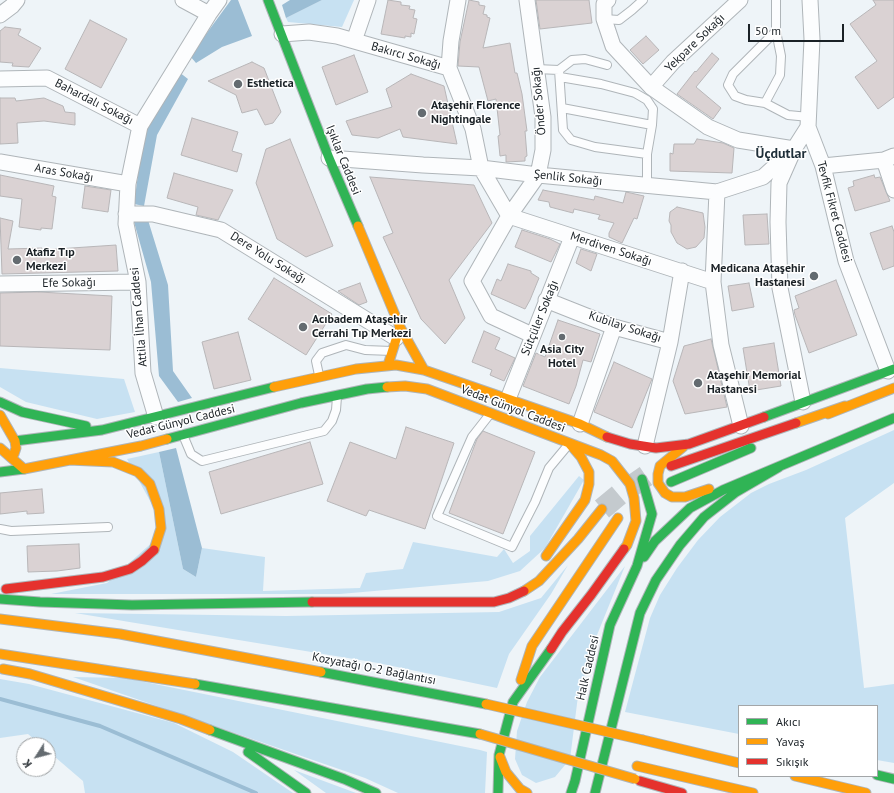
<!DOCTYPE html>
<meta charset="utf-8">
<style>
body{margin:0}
#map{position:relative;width:894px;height:793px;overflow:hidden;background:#eef4f8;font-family:"PT Sans",sans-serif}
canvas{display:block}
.legend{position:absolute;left:738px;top:705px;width:140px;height:72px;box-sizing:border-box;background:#fff;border:1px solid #a3a6a8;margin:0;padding:5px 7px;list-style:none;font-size:12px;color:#1a2126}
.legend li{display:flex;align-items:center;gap:8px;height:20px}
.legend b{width:20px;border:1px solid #a3a6a8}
.north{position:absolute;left:16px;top:737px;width:40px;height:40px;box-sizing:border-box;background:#fff;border:1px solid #a3a6a8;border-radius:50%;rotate:234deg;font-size:11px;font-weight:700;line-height:16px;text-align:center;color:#1a2126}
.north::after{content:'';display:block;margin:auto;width:14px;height:18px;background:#646b70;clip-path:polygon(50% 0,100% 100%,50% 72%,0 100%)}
.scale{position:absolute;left:748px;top:24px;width:96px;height:18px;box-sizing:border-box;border:2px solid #1a2126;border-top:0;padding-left:5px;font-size:12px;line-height:14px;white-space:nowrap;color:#1a2126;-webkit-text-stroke:3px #fff;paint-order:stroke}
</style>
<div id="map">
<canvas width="894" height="793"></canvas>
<ul class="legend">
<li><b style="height:5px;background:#30b455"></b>Akıcı</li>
<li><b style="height:5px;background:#ff9f0a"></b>Yavaş</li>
<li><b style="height:5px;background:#e5322d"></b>Sıkışık</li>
</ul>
<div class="north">K</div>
<div class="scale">50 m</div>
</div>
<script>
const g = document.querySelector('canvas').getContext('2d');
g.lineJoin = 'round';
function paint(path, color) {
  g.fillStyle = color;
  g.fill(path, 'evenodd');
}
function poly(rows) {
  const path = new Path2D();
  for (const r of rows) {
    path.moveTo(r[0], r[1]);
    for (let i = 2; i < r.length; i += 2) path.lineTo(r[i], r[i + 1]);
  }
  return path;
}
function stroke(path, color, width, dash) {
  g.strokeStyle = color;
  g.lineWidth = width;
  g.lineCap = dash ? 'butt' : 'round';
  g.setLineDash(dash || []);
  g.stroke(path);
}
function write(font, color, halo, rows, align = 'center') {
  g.font = font + ' "PT Sans",sans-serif';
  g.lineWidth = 3;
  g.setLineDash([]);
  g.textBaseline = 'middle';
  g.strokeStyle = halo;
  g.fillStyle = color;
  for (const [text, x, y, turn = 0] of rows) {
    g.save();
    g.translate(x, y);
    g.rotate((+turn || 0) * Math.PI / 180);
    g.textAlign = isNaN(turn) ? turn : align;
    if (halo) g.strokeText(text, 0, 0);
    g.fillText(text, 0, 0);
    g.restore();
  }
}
paint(poly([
 [322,0,354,0,342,27,288,22,286,18],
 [0,368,124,379,135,412,97,419,26,402,0,387],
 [894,430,894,483,845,518,864,688,894,684,894,763,877,760,877,706,739,706,739,734,625,712,650,618,660,595,677,568,698,540,720,517,751,493,769,484,806,470],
 [159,452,183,569,196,577,202,548,265,557,263,591,360,588,366,573,403,569,413,542,497,557,504,549,513,563,530,551,530,536,579,476,584,480,545,548,520,571,488,581,340,594,51,594,107,583,166,530,127,459],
 [568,565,551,594,509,654,497,688,378,663,75,613,286,616,499,612,541,598],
 [625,566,597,635,578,696,570,759,555,777,536,783,522,775,515,759,517,731,527,702,540,677],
 [73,677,125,678,480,750,487,752,485,793,398,793,365,778],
 [0,679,29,684,174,723,233,752,293,793,85,793,83,781,48,751,48,745,41,745,28,734,0,738],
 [294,770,356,793,326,793]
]), '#c7e1f2');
paint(poly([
 [231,0,238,0,252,36,222,47,196,63,190,56],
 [290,0,322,0,286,18,282,5],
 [179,72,188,79,157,135,144,206,134,204,144,130],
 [148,220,168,285,173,371,192,398,178,402,159,376,151,282,134,222],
 [176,448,202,548,196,577,183,569,159,452]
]), '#9bbdd4');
stroke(poly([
 [0,699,100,726,256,793]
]), '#9bbdd4', 4);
const building = poly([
 [388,0,401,2,401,5,410,6,409,9,415,10,413,18,417,19,414,34,411,33,411,37,405,36,405,38,381,34,388,0],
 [469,0,479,2,479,5,485,6,483,14,487,15,487,17,490,18,483,48,510,43,515,73,517,73,522,94,527,131,525,131,527,156,525,157,525,161,506,162,506,155,500,156,498,136,500,135,496,99,488,101,479,67,458,66,460,42,469,0],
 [536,0,589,0,592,23,540,29,536,0],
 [873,0,894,0,894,97,878,109,855,77,877,61,850,24,876,5,873,0],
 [90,20,127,39,101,88,65,69,90,20],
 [5,27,21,29,18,35,41,48,29,67,12,66,13,63,0,62,0,31,5,27],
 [646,36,659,50,643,64,630,50,646,36],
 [712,53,719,59,696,87,721,108,713,119,677,94,695,71,696,72,712,53],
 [354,55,368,92,336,105,322,67,354,55],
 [252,62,264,68,281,112,273,123,265,125,257,109,242,113,236,95,208,81,252,62],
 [411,74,444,86,457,144,403,137,400,129,378,138,352,135,346,121,392,107,386,89,411,74],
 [0,98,15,98,16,101,44,98,63,106,65,112,75,113,75,125,44,121,17,123,18,143,0,144,0,98],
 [192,118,238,132,232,151,242,154,237,172,181,155,192,118],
 [290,139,333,246,306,257,277,239,256,183,266,149,290,139],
 [697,139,723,143,734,148,732,173,670,171,670,153,673,154,674,144,694,144,697,139],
 [174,173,233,190,218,220,196,215,198,207,167,198,174,173],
 [0,175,54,186,52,196,56,197,52,229,41,228,41,230,19,227,22,199,0,196,0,175],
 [874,175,875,178,880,177,890,201,855,211,848,188,854,186,853,181,874,175],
 [370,177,474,185,492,223,449,280,465,318,445,344,421,319,383,237,393,233,370,177],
 [85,186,111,190,108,212,82,208,85,186],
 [543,190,594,200,595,196,623,203,626,192,644,196,637,219,634,218,622,243,609,237,609,233,614,223,598,219,600,215,574,209,573,213,550,207,549,202,538,200,543,190],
 [677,207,703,213,705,227,704,238,696,247,687,249,677,243,671,232,671,225,669,221,670,212,677,207],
 [767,214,769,244,745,245,743,215,767,214],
 [0,218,13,221,8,249,42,248,42,250,116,245,118,271,2,274,0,218],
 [892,226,894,232,894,266,883,270,870,233,892,226],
 [522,230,550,239,560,244,551,262,515,247,522,230],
 [581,249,597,254,591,271,576,263,581,249],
 [508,264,531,271,531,273,539,278,530,300,525,309,491,294,497,279,501,281,508,264],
 [274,278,332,314,306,355,248,319,274,278],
 [836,280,857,335,809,353,795,315,794,310,799,308,795,296,836,280],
 [360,283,367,302,359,305,338,291,360,283],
 [749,283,754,307,732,311,728,286,749,283],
 [39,292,112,296,110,350,0,346,0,293,39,292],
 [558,320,600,334,591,362,583,360,576,386,569,404,523,386,536,353,545,357,558,320],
 [484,331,500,338,495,349,515,358,504,381,490,375,492,370,472,362,484,331],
 [238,332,251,380,214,389,202,342,238,332],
 [711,339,727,407,685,414,673,381,684,346,711,339],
 [774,343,781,386,750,391,743,348,774,343],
 [614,362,652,379,632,428,594,412,614,362],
 [406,427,454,443,425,529,369,510,366,516,327,501,350,442,396,459,406,427],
 [483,431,535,452,503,534,449,513,477,439,483,431],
 [310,442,323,484,221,514,209,472,310,442],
 [42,489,44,513,27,514,27,511,0,514,0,493,42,489],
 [79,544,80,568,57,571,28,572,27,546,79,544]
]);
paint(building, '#dad2d3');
stroke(building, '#b8b6b8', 1);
stroke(poly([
 [602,509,620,494,646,476]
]), '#c4cace', 22, [22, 11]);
const lane = poly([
 [604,19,619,20,632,10,643,0],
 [776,31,733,74,728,85,735,96,746,100,765,103,788,115,809,117],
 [536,69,559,70,572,60,585,59,607,65],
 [559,70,563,130,571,140,595,147,647,154],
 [560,77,601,84,635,93,647,100,653,109,652,125,647,154,647,186],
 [765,103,780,75,781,56,776,31,776,0],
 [562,108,652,125],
 [319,375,316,361,322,353,346,345,365,350,392,351],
 [490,414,472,437,437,516,512,547,535,502,549,468,569,444],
 [183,435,191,454,202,461,324,431,332,421,336,410,337,397],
 [0,529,11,531,108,527]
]);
const street = poly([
 [183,0,209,14],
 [527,0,543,117,543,150,538,175,509,216,472,281,491,316,532,335],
 [608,0,604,4,604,19,613,46,651,87,708,127,738,140,794,149],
 [810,0,812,39,808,127,823,166,846,261,888,371],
 [0,15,12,6,17,0],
 [282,34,309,32,337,36,449,68,473,129,481,168,509,216,713,282],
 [354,41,368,0],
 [449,68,451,41,458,0],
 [0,79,47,78,140,126],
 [651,87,673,62,740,0],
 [329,158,423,165,481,168,538,175,717,192,763,177,794,149],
 [884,160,894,190],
 [0,162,128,184],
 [823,166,884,160,894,156],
 [717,192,713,282,721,345,741,426],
 [126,214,153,214,221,230,396,338],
 [0,284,138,282],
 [546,300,614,327,670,342,645,446],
 [670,342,682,271],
 [508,399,572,237],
 [803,402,780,288,778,222,779,183,794,149,808,127],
 [156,417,143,373,138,282,126,224,128,184,140,126,209,14,219,0],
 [580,424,614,327]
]);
const fast = poly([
 [268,0,329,158,358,226],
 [0,402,22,412,86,426],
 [764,417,894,369],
 [167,439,301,403,367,389,387,387],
 [15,441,102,430,274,387],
 [0,472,24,469],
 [671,482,751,448],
 [644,557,655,541,690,508,723,490,894,418],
 [0,599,40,602,132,605,312,602],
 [321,672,486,704],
 [195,684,480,734],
 [210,730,344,779,376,793],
 [248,752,306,793],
 [877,775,894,779],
 [498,793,499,755,513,702,551,649],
 [571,793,575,781,610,625,637,566,652,514,642,479],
 [595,793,640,613,656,580,680,545,704,517,736,492,779,467]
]);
const slow = poly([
 [358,226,400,327,424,370],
 [388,365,400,327],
 [274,387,356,369,396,365,424,370,580,424,607,437],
 [387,387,405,386,427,389,601,455,612,461,630,484,634,498,636,521,627,545,624,549],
 [828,414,894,388],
 [0,415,15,441,16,448,14,454],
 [796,423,845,406],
 [683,447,660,466,658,474,658,483,665,493,672,497,685,497,709,489],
 [0,448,24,469,141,446,167,439],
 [69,460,113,462,138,472,150,484,159,509,161,528,154,550],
 [546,556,585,500,589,484,589,472,581,457,569,443],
 [524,591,539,581,578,539,602,509],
 [0,619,120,634,321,672],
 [0,654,195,684],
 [3,669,30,674,181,719,210,730],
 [521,680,532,646,618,518],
 [643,740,739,763],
 [500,757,506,772,520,789,527,793],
 [637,766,753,793],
 [795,776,866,793]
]);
const jam = poly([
 [607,437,630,444,656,448,689,444,764,417],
 [671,466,796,423],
 [6,589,103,577,130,569,142,561,154,550],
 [312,602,494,602,509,598,524,591],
 [551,649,562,632,591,595,624,549],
 [640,781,682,793]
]);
stroke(lane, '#afb5b9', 10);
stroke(street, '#afb5b9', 17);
stroke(fast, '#afb5b9', 11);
stroke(slow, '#afb5b9', 11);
stroke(jam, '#afb5b9', 11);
stroke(lane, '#fcfdfe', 8);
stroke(street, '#fcfdfe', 15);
stroke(fast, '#30b455', 9);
stroke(slow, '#ff9f0a', 9);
stroke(jam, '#e5322d', 9);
const slowBridge = poly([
 [486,704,643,740],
 [480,734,635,779]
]);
stroke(slowBridge, '#afb5b9', 11, []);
stroke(slowBridge, '#ff9f0a', 9);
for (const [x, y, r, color] of [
 [238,84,5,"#646b70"],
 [422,113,5,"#646b70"],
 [17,260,5,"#646b70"],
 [814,276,5,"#646b70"],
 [303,327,5,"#646b70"],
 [562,337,4,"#646b70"],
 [698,383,5,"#646b70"]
]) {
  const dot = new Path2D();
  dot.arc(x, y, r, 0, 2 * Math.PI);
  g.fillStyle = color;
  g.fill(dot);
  stroke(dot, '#fff', 1.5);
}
write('12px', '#1a2126', '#fff', [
 ["Yekpare Sokağı",695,43,-44],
 ["Bakırcı Sokağı",406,56,16],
 ["Önder Sokağı",539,101,-95],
 ["Bahardalı Sokağı",94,102,27],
 ["Işıklar Caddesi",343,160,68],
 ["Aras Sokağı",64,173,10],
 ["Şenlik Sokağı",568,178,6],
 ["Tevfik Fikret Caddesi",834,212,75],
 ["Merdiven Sokağı",611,249,18],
 ["Dere Yolu Sokağı",268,258,32],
 ["Efe Sokağı",69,283,-1],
 ["Attila İlhan Caddesi",139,317,-95],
 ["Sütçüler Sokağı",540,318,-68],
 ["Kubilay Sokağı",625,327,18],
 ["Vedat Günyol Caddesi",513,409,21],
 ["Vedat Günyol Caddesi",181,422,-14],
 ["Halk Caddesi",588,668,-77],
 ["Kozyatağı O-2 Bağlantısı",374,669,11]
]);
write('bold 12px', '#1a2126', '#fff', [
 ["Esthetica",247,84],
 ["Ataşehir Florence",431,106],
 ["Nightingale",431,120],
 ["Atafiz Tıp",26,253],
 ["Merkezi",26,267],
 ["Medicana Ataşehir",805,269,"right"],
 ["Hastanesi",805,283,"right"],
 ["Acıbadem Ataşehir",312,320],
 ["Cerrahi Tıp Merkezi",312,334],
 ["Asia City",562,350,"center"],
 ["Hotel",562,364,"center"],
 ["Ataşehir Memorial",707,376],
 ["Hastanesi",707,390]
], 'left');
write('bold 14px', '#1e2e38', '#fff', [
 ["Üçdutlar",781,154]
]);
</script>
